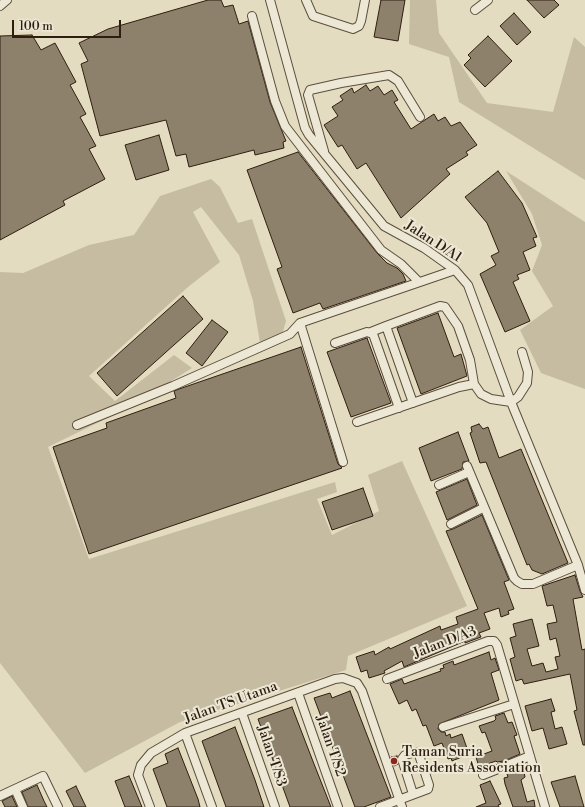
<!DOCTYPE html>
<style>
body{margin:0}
#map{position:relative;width:585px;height:807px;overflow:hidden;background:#e4dcc0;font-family:"Libre Bodoni",serif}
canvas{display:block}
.scale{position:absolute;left:12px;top:20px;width:109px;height:18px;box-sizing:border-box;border:2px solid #2f1e10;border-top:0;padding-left:5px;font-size:12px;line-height:14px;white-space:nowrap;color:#2f1e10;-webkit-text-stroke:3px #ede8d6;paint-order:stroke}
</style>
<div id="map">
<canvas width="585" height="807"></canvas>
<div class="scale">100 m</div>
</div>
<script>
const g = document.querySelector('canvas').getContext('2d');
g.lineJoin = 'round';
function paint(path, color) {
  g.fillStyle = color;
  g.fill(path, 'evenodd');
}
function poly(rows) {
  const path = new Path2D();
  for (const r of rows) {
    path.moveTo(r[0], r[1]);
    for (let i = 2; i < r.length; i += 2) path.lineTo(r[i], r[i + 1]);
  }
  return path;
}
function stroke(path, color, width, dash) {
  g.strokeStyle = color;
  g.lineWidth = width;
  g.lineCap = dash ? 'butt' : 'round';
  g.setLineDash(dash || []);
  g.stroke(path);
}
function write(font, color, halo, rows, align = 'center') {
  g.font = font + ' "Libre Bodoni",serif';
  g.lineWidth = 4;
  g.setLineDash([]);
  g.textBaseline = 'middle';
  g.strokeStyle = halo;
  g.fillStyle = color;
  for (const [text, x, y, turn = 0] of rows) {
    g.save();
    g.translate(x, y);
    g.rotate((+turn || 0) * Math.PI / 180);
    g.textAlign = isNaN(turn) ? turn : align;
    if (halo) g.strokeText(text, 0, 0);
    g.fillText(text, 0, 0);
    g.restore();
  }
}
paint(poly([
 [410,0,436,0,439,33,487,103,553,112,574,37,585,47,585,180,459,102,449,57,409,44],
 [506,171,585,222,585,389,541,373,520,330,553,306,532,271,542,245,532,214],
 [211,179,220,187,238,223,252,219,286,321,281,338,260,343,253,301,239,255,201,207,193,212,220,262,188,287,89,376,115,401,174,355,192,368,126,409,48,447,89,559,335,482,337,492,317,499,332,535,379,511,368,475,402,461,467,606,348,656,346,670,180,722,85,773,0,663,0,272,23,273,89,245,134,235,160,196]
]), '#c5bca2');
const building = poly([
 [208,0,221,0,224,7,233,5,239,24,248,21,270,102,286,141,283,142,284,148,255,155,254,150,189,167,186,154,176,156,166,120,100,136,81,64,88,61,79,43,108,29,208,0],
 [381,0,405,0,398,41,374,37,381,0],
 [527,0,554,0,559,5,544,18,527,0],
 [514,13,531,32,517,45,500,26,514,13],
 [32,35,41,50,55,43,76,82,70,85,86,114,80,117,96,146,89,149,105,179,63,201,65,205,0,240,0,36,32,35],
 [488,36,512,61,485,87,464,65,471,58,468,55,488,36],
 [366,85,370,91,378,86,384,95,392,90,398,100,394,102,411,129,434,114,438,121,445,117,451,126,460,122,477,145,466,152,468,155,446,169,450,174,401,218,366,163,357,169,342,145,338,147,324,125,338,116,332,107,343,100,340,96,352,88,354,93,366,85],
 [159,135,169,170,136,180,125,145,159,135],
 [298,152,377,253,387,263,397,268,403,274,406,281,323,309,320,303,293,313,277,269,282,267,247,170,298,152],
 [498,171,522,203,537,237,533,238,536,246,523,252,530,270,517,275,519,279,513,282,530,321,505,332,480,274,496,265,491,256,499,252,487,223,465,197,498,171],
 [183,296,203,319,117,396,97,373,183,296],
 [438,313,454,357,461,354,467,376,421,394,397,328,438,313],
 [212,320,228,332,202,366,186,353,212,320],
 [367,338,391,403,351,417,327,352,367,338],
 [301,347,338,464,342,468,89,554,53,447,107,428,106,423,176,398,174,391,179,389,301,347],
 [479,424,483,429,488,427,499,458,521,449,568,563,542,574,532,570,529,564,527,565,486,462,480,463,470,433,472,432,471,427,479,424],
 [458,432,469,461,463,462,462,469,431,481,419,448,458,432],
 [467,479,477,505,447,520,436,492,467,479],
 [363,488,373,516,332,530,322,502,363,488],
 [482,515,509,580,504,582,514,609,508,611,509,614,501,617,499,608,484,613,490,629,479,633,481,637,465,643,465,641,404,667,402,661,384,671,385,673,369,678,367,670,361,672,356,657,374,651,375,655,389,647,390,649,440,626,441,630,458,624,456,617,478,609,446,531,453,529,482,515],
 [575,575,580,591,583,597,573,599,582,650,585,649,585,745,583,745,574,711,577,710,570,674,524,684,522,679,516,681,510,659,515,657,510,638,516,636,513,624,532,619,539,646,527,649,532,666,543,663,546,672,558,669,555,657,560,656,556,638,550,640,547,624,557,622,553,605,547,606,542,586,575,575],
 [489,652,491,660,495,658,499,670,491,673,499,700,439,724,438,729,441,732,445,732,446,736,450,734,451,738,462,734,469,754,452,761,451,758,448,759,442,743,434,746,426,725,423,726,416,709,412,711,407,700,399,704,390,684,402,679,404,684,441,671,440,669,444,668,443,665,453,661,454,665,489,652],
 [350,691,391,797,364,807,355,807,314,698,330,693,332,698,350,691],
 [551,699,555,711,551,712,555,729,562,727,567,744,549,749,543,728,532,731,525,706,551,699],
 [292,707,314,764,331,807,290,807,258,719,292,707],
 [504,713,508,723,512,722,517,735,514,736,520,754,504,761,497,762,496,761,479,767,476,757,492,751,485,732,482,733,479,726,494,721,496,719,495,716,504,713],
 [235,727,255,780,264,807,226,807,202,741,235,727],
 [178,748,198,799,200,807,167,807,153,769,168,763,165,754,178,748],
 [397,756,398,764,394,766,391,757,397,756],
 [523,767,525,777,521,780,527,802,534,800,535,807,513,807,505,784,504,778,508,777,506,771,523,767],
 [129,776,132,783,142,807,125,807,115,781,129,776],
 [575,776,584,807,560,807,551,782,575,776],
 [490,781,501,804,498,805,499,807,476,807,486,803,480,785,490,781],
 [37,785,44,801,47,807,28,807,22,792,37,785],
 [76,786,86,807,74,807,66,791,76,786],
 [12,796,17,807,5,807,2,801,12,796]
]);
paint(building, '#8d816c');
stroke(building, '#2f1e10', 1);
const minor = poly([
 [270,0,305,128,309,135,384,226,424,248,455,270,468,285,511,402,578,565,585,590],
 [306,0,313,16,353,29,359,26,361,21,365,0],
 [0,6,7,0],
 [475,10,488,0],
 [252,16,275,101,285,126,381,250,401,264,419,282],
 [324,151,308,95,310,90,341,83,389,75,398,81,420,117],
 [300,323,343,462],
 [386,326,440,306,445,307,458,326,470,360,474,384],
 [371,332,386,326,413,403],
 [335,343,367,332,373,334,399,408],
 [357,422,459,387,474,384,481,394,491,399,511,402,518,397,527,383,528,372,522,352],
 [77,425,173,386,290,334,300,323,455,270],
 [467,466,514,578,517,581,522,584,533,584,578,565],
 [439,485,469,472],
 [451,524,483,508],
 [387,679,488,641,494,641,497,645,545,807],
 [298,693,338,807],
 [242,713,275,807],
 [443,727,514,704],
 [185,733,212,807],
 [483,775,530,756],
 [15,789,23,807],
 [0,796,43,776,58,807],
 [150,807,138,775,141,765,151,753,185,733,335,679,343,678,357,683,362,691,402,807],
 [380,807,428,789,429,785,419,755,416,752,405,755,402,759,413,794]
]);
stroke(minor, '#5c4e3c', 10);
stroke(minor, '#ede8d6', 8);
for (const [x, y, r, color] of [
 [394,761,4,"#8f2418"]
]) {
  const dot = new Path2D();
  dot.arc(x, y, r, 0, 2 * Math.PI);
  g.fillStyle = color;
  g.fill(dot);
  stroke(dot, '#ede8d6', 1.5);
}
write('14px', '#2f1e10', '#ede8d6', [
 ["Jalan D/A1",433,242,33],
 ["Jalan D/A3",445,643,-21],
 ["Jalan TS Utama",231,703,-20],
 ["Jalan T/S2",330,746,71],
 ["Jalan T/S3",271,756,71]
]);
write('14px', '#2f1e10', '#ede8d6', [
 ["Taman Suria",402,753],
 ["Residents Association",402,769]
], 'left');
</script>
